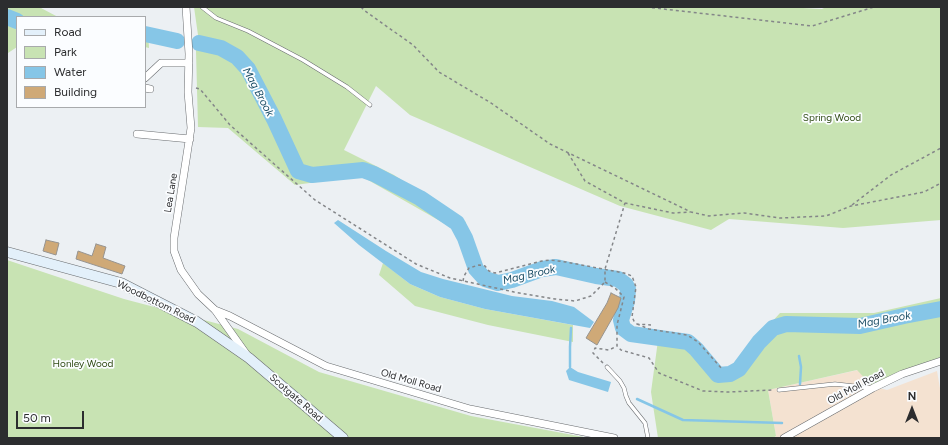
<!DOCTYPE html>
<style>
body{margin:0}
#map{position:relative;width:948px;height:445px;overflow:hidden;background:#ecf0f3;font-family:Figtree,sans-serif}
canvas{display:block}
.frame{position:absolute;inset:0;border:8px solid #2c2d2f;pointer-events:none}
.legend{position:absolute;left:16px;top:16px;width:130px;height:92px;box-sizing:border-box;background:#fbfdff;border:1px solid #a8aaac;margin:0;padding:5px 7px;list-style:none;font-size:12px;color:#2c2d2f}
.legend li{display:flex;align-items:center;gap:8px;height:20px}
.legend b{width:20px;border:1px solid #a8aaac}
.north{position:absolute;left:892px;top:389px;width:40px;height:40px;-webkit-text-stroke:3px #fbfdff;paint-order:stroke;rotate:0deg;font-size:11px;font-weight:700;line-height:16px;text-align:center;color:#2c2d2f}
.north::after{content:'';display:block;margin:auto;width:14px;height:18px;background:#2c2d2f;clip-path:polygon(50% 0,100% 100%,50% 72%,0 100%)}
.scale{position:absolute;left:16px;top:411px;width:68px;height:18px;box-sizing:border-box;border:2px solid #2c2d2f;border-top:0;padding-left:5px;font-size:12px;line-height:14px;white-space:nowrap;color:#2c2d2f;-webkit-text-stroke:3px #fbfdff;paint-order:stroke}
</style>
<div id="map">
<canvas width="948" height="445"></canvas>
<div class="frame"></div>
<ul class="legend">
<li><b style="height:5px;background:#e3f0fa"></b>Road</li>
<li><b style="height:11px;background:#c8e3b3"></b>Park</li>
<li><b style="height:11px;background:#86c6e7"></b>Water</li>
<li><b style="height:11px;background:#cfa977"></b>Building</li>
</ul>
<div class="north">N</div>
<div class="scale">50 m</div>
</div>
<script>
const g = document.querySelector('canvas').getContext('2d');
g.lineJoin = 'round';
function paint(path, color) {
  g.fillStyle = color;
  g.fill(path, 'evenodd');
}
function poly(rows) {
  const path = new Path2D();
  for (const r of rows) {
    path.moveTo(r[0], r[1]);
    for (let i = 2; i < r.length; i += 2) path.lineTo(r[i], r[i + 1]);
  }
  return path;
}
function stroke(path, color, width, dash) {
  g.strokeStyle = color;
  g.lineWidth = width;
  g.lineCap = dash ? 'butt' : 'round';
  g.setLineDash(dash || []);
  g.stroke(path);
}
function write(font, color, halo, rows, align = 'center') {
  g.font = font + ' Figtree,sans-serif';
  g.lineWidth = 3.5;
  g.setLineDash([]);
  g.textBaseline = 'middle';
  g.strokeStyle = halo;
  g.fillStyle = color;
  for (const [text, x, y, turn = 0] of rows) {
    g.save();
    g.translate(x, y);
    g.rotate((+turn || 0) * Math.PI / 180);
    g.textAlign = isNaN(turn) ? turn : align;
    if (halo) g.strokeText(text, 0, 0);
    g.fillText(text, 0, 0);
    g.restore();
  }
}
paint(poly([
 [858,370,872,386,887,390,937,371,941,394,941,438,774,438,776,436,768,390]
]), '#f4e2d1');
paint(poly([
 [7,7,41,8,58,17,17,17,17,47,8,53,7,53],
 [194,7,784,7,822,9,826,7,941,7,941,220,843,228,729,219,711,230,620,206,410,115,376,86,344,150,394,175,466,222,461,233,361,176,295,185,228,128,198,127,196,51,198,35],
 [145,29,148,29,149,48,145,47],
 [7,260,124,299,238,329,319,372,471,416,589,438,7,438],
 [383,263,410,284,440,297,485,309,573,325,573,342,488,325,415,306,379,275],
 [941,298,941,357,894,375,872,386,857,370,768,390,776,436,773,438,658,438,651,392,659,333,687,339,697,346,721,371,727,371,780,313,874,313]
]), '#c8e3b3');
paint(poly([
 [338,220,386,251,421,272,443,279,512,296,552,301,574,307,594,322,590,328,485,309,440,297,410,284,359,245,334,223],
 [570,367,578,372,611,382,608,392,569,380,566,371]
]), '#86c6e7');
stroke(poly([
 [799,356,801,367,800,384],
 [570,367,570,347,571,328],
 [637,399,683,420,782,423]
]), '#86c6e7', 2.5);
stroke(poly([
 [7,17,17,21],
 [145,34,177,41],
 [199,43,221,48,237,57,248,69,274,119,298,171,312,175,363,170,374,174,420,198,457,223,465,238,476,269,485,279,498,283,512,280,542,269,556,267,596,276,618,279,626,285,628,289,627,301,621,320,623,328,631,334,688,342,696,349,718,375,730,374,739,369,759,342,773,328,786,324,860,326,904,316,941,309]
]), '#86c6e7', 16);
const building = poly([
 [46,240,59,243,56,255,43,251,46,240],
 [96,244,106,247,103,258,125,266,122,274,76,259,78,251,92,256,96,244],
 [611,293,621,298,618,308,597,345,586,338,607,303,611,293]
]);
paint(building, '#cfa977');
stroke(building, '#96938f', 1);
const lane = poly([
 [202,7,216,18,248,31,303,60,347,87,370,105],
 [607,367,620,381,624,388,626,396,629,403,645,423,648,438],
 [779,390,835,384,871,388]
]);
const street = poly([
 [186,7,189,54,188,92,191,128,174,238,174,251,181,270,198,294,215,310,247,355],
 [145,78,161,63,189,63],
 [145,88,150,89],
 [137,134,190,139],
 [215,310,230,316,326,366,470,409,614,438],
 [784,438,873,388,902,374,941,361]
]);
const secondary = poly([
 [7,252,121,283,197,322,249,358,343,438]
]);
stroke(lane, '#696c6f', 4.5);
stroke(street, '#696c6f', 8);
stroke(secondary, '#696c6f', 11);
stroke(poly([
 [361,7,365,11,413,45,439,72,491,103,550,144,691,212,709,216,744,213,780,218,826,216,851,206,924,192,941,183],
 [646,7,812,26,874,7],
 [196,88,200,89,230,125,315,200,416,264,450,278,514,292,555,299,575,301,591,296,605,282,605,269,625,203],
 [568,153,585,181,625,203,673,213,690,212],
 [852,205,891,175,941,148],
 [463,281,464,276,469,268,479,265,485,266,489,271,495,273,542,261,550,260,566,262,624,273,632,276,636,287,632,317,634,321,637,324,651,325],
 [605,282,616,289,624,297,617,325,617,346,621,350,649,358,659,373,703,391,728,392,773,390],
 [637,324,649,329,687,335,698,342,722,369],
 [603,363,593,353,595,348,609,350,617,346]
]), '#848689', 1.5, [3, 3]);
stroke(lane, '#fff', 3.5);
stroke(street, '#fff', 7);
stroke(secondary, '#e3f0fa', 10);
write('10px', '#2f4a13', '#fbfdff', [
 ["Spring Wood",832,118],
 ["Honley Wood",83,364]
]);
write('10px', '#2c2d2f', '#fbfdff', [
 ["Lea Lane",171,193,-81],
 ["Woodbottom Road",156,302,26],
 ["Old Moll Road",411,381,16],
 ["Old Moll Road",856,387,-28],
 ["Scotgate Road",296,398,41]
]);
write('italic 11px', '#1d4f67', '#fbfdff', [
 ["Mag Brook",258,92,62],
 ["Mag Brook",529,275,-13],
 ["Mag Brook",884,320,-10]
]);
</script>
